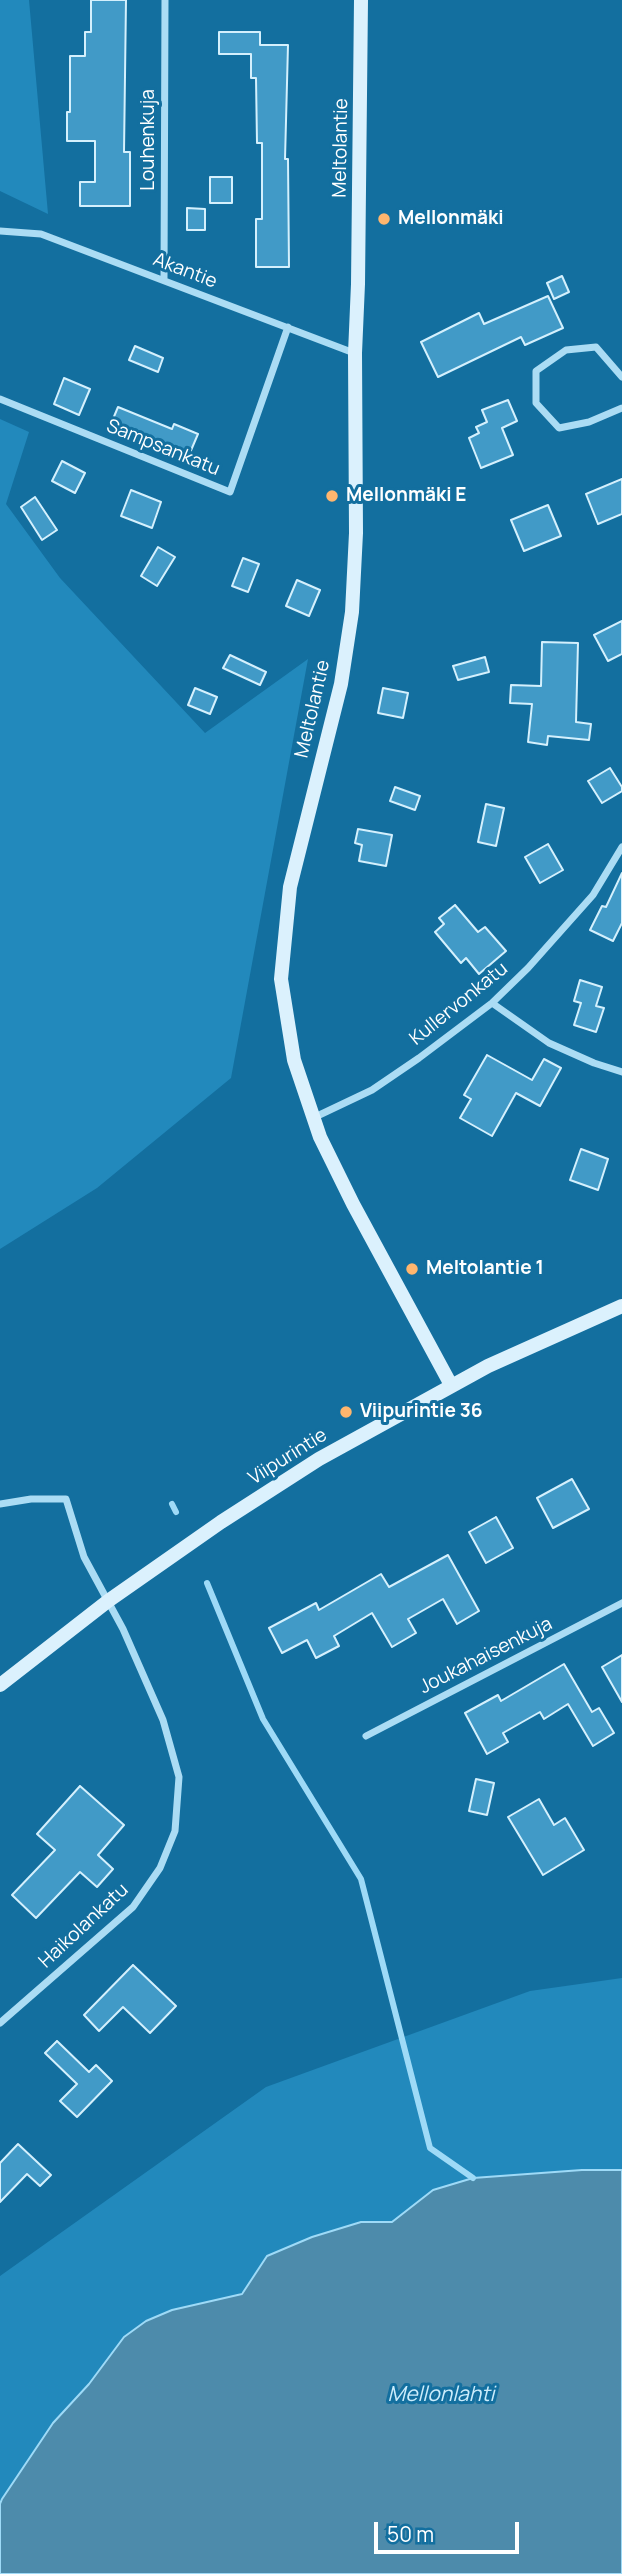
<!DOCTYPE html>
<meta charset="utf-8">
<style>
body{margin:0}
#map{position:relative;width:622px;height:2574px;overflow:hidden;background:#136f9f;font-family:Manrope,sans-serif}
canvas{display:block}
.scale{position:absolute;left:374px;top:2522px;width:145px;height:32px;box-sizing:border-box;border:4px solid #fff;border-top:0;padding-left:9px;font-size:21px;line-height:24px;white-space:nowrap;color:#fff;-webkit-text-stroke:5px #136f9f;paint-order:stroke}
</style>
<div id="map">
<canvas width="622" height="2574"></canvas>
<div class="scale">50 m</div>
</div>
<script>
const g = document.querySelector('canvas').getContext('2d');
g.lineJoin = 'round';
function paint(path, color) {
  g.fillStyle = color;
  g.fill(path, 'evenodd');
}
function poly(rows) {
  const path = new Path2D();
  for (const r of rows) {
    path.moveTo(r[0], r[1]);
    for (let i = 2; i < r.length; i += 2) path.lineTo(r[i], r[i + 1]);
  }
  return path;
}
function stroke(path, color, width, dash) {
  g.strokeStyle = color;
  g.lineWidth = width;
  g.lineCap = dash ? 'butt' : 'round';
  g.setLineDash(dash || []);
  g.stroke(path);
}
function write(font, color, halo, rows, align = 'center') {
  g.font = font + ' Manrope,sans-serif';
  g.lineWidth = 6;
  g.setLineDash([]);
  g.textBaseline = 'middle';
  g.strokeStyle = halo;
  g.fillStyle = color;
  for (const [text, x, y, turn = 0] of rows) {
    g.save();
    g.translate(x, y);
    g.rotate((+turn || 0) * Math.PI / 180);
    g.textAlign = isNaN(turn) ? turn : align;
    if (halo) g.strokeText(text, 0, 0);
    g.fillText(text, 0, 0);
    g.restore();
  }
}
paint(poly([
 [0,0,29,0,48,214,0,191],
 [0,419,29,432,6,504,60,578,205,733,308,659,231,1078,97,1188,0,1249],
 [622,1978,622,2185,551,2208,337,2230,207,2315,0,2530,0,2276,266,2087,530,1991]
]), '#2289bc');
const water = poly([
 [582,2170,622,2170,622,2574,0,2574,0,2504,2,2499,53,2423,89,2384,124,2337,146,2321,172,2310,242,2294,267,2256,312,2237,361,2222,392,2222,433,2190,473,2178,582,2170]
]);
paint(water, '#4d8bab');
stroke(water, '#9edaf7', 2);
stroke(poly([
 [172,1504,176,1512],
 [207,1583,263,1719,361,1879,430,2148,473,2178]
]), '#9edaf7', 6);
const building = poly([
 [91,0,126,0,124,152,130,152,130,206,80,206,80,182,95,182,95,141,67,141,67,112,70,112,70,56,85,56,85,32,91,32,91,0],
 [219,32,260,32,260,45,288,45,285,159,288,159,289,267,256,267,256,219,262,219,262,143,257,143,256,78,251,78,251,54,219,54,219,32],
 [210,177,232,177,232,203,210,203,210,177],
 [187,208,205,209,205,230,187,230,187,208],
 [562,276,569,292,554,299,547,283,562,276],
 [548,296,563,328,525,345,521,337,438,377,421,342,479,313,484,324,548,296],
 [135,346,163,358,158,372,129,360,135,346],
 [64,378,90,389,79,415,54,404,64,378],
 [508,400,517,421,502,428,513,455,481,468,469,438,479,433,476,427,487,422,482,410,508,400],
 [118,407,172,429,174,424,198,434,189,455,143,436,140,444,108,431,118,407],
 [62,461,85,473,75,493,52,481,62,461],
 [622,479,622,514,598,524,586,494,622,479],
 [131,490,161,502,152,528,121,516,131,490],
 [35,497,57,530,42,540,21,507,35,497],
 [548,505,561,536,524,551,511,520,548,505],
 [158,547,175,557,157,586,141,576,158,547],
 [243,558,259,564,248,592,232,586,243,558],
 [297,580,320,590,309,616,286,606,297,580],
 [622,621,622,654,608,661,594,635,622,621],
 [542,642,578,643,576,722,591,724,589,740,548,736,547,745,528,742,532,704,510,703,511,685,541,686,542,642],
 [230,655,266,672,260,685,223,668,230,655],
 [485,657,489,672,458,680,453,666,485,657],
 [195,688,217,697,210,714,188,705,195,688],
 [383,688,408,693,403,718,378,713,383,688],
 [610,768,622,787,622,791,602,803,588,781,610,768],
 [395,787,420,796,415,810,390,801,395,787],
 [486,804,504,808,496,846,478,842,486,804],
 [358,829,392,835,386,866,359,861,362,845,355,843,358,829],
 [548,844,563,870,540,883,525,857,548,844],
 [622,873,622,923,613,941,590,930,602,906,606,907,622,873],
 [455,905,478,932,485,927,506,951,479,974,466,958,461,963,435,932,444,924,439,918,455,905],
 [580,980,602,987,596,1006,604,1008,596,1032,574,1025,581,1003,574,1001,580,980],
 [487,1055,532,1080,544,1059,561,1068,540,1106,516,1093,492,1136,460,1118,471,1099,464,1095,487,1055],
 [581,1149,608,1159,598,1190,570,1180,581,1149],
 [572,1479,589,1509,553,1528,537,1498,572,1479],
 [496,1517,513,1548,486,1563,469,1532,496,1517],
 [448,1555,479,1611,457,1624,443,1599,408,1619,416,1633,392,1647,372,1613,334,1636,339,1646,316,1658,307,1640,282,1653,269,1628,316,1603,319,1610,381,1574,389,1587,448,1555],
 [622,1655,622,1702,602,1667,622,1655],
 [564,1664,592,1712,599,1708,614,1733,593,1746,568,1704,544,1719,540,1712,503,1733,508,1742,487,1754,465,1713,498,1695,501,1701,564,1664],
 [476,1779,494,1783,487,1815,469,1811,476,1779],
 [80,1786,124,1825,98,1855,113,1869,97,1887,80,1872,36,1918,12,1895,55,1850,37,1834,80,1786],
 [539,1799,554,1825,565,1818,584,1850,543,1875,508,1817,539,1799],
 [133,1965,176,2006,150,2033,123,2007,99,2031,84,2015,133,1965],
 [57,2041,89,2072,96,2065,112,2081,77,2117,60,2101,77,2084,45,2053,57,2041],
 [18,2144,51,2175,40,2186,27,2174,0,2202,0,2163,18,2144]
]);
paint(building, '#419ac7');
stroke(building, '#d4f0fd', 2);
stroke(poly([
 [0,231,41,234,354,353],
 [164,280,165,0],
 [622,377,596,347,566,350,536,371,536,403,559,428,589,422,622,408],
 [0,399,230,492,288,327],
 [492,1003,549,1043,594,1063,622,1072],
 [313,1118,372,1090,419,1058,492,1003,528,968,593,895,622,847],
 [0,1504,31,1499,66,1499,84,1557,123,1629,163,1720,179,1777,175,1831,160,1868,133,1907,0,2023],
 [366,1736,622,1603]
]), '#abdcf4', 7);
stroke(poly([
 [361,0,358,284,355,353,356,533,352,612,341,684,290,887,281,979,294,1060,320,1137,353,1204,451,1385],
 [0,1685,108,1601,221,1522,319,1459,488,1366,622,1306]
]), '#dbf1fd', 14);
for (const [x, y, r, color] of [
 [384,219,7,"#ffb66e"],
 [332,496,7,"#ffb66e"],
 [412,1269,7,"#ffb66e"],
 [346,1412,7,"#ffb66e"]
]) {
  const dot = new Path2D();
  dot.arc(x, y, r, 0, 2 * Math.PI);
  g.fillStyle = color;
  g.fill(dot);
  stroke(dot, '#136f9f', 2.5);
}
write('19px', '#fff', '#136f9f', [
 ["Louhenkuja",149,140,-90],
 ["Meltolantie",341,148,-89],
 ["Akantie",185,271,21],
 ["Sampsankatu",163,448,22],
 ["Meltolantie",313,709,-77],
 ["Kullervonkatu",459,1004,-39],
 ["Viipurintie",288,1457,-32],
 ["Joukahaisenkuja",486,1656,-27],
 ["Haikolankatu",84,1926,-43]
]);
write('bold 19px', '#fff', '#136f9f', [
 ["Mellonmäki",398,219],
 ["Mellonmäki E",346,496],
 ["Meltolantie 1",426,1269],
 ["Viipurintie 36",360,1412]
], 'left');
write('italic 21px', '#cdedfc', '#136f9f', [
 ["Mellonlahti",441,2395]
]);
</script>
